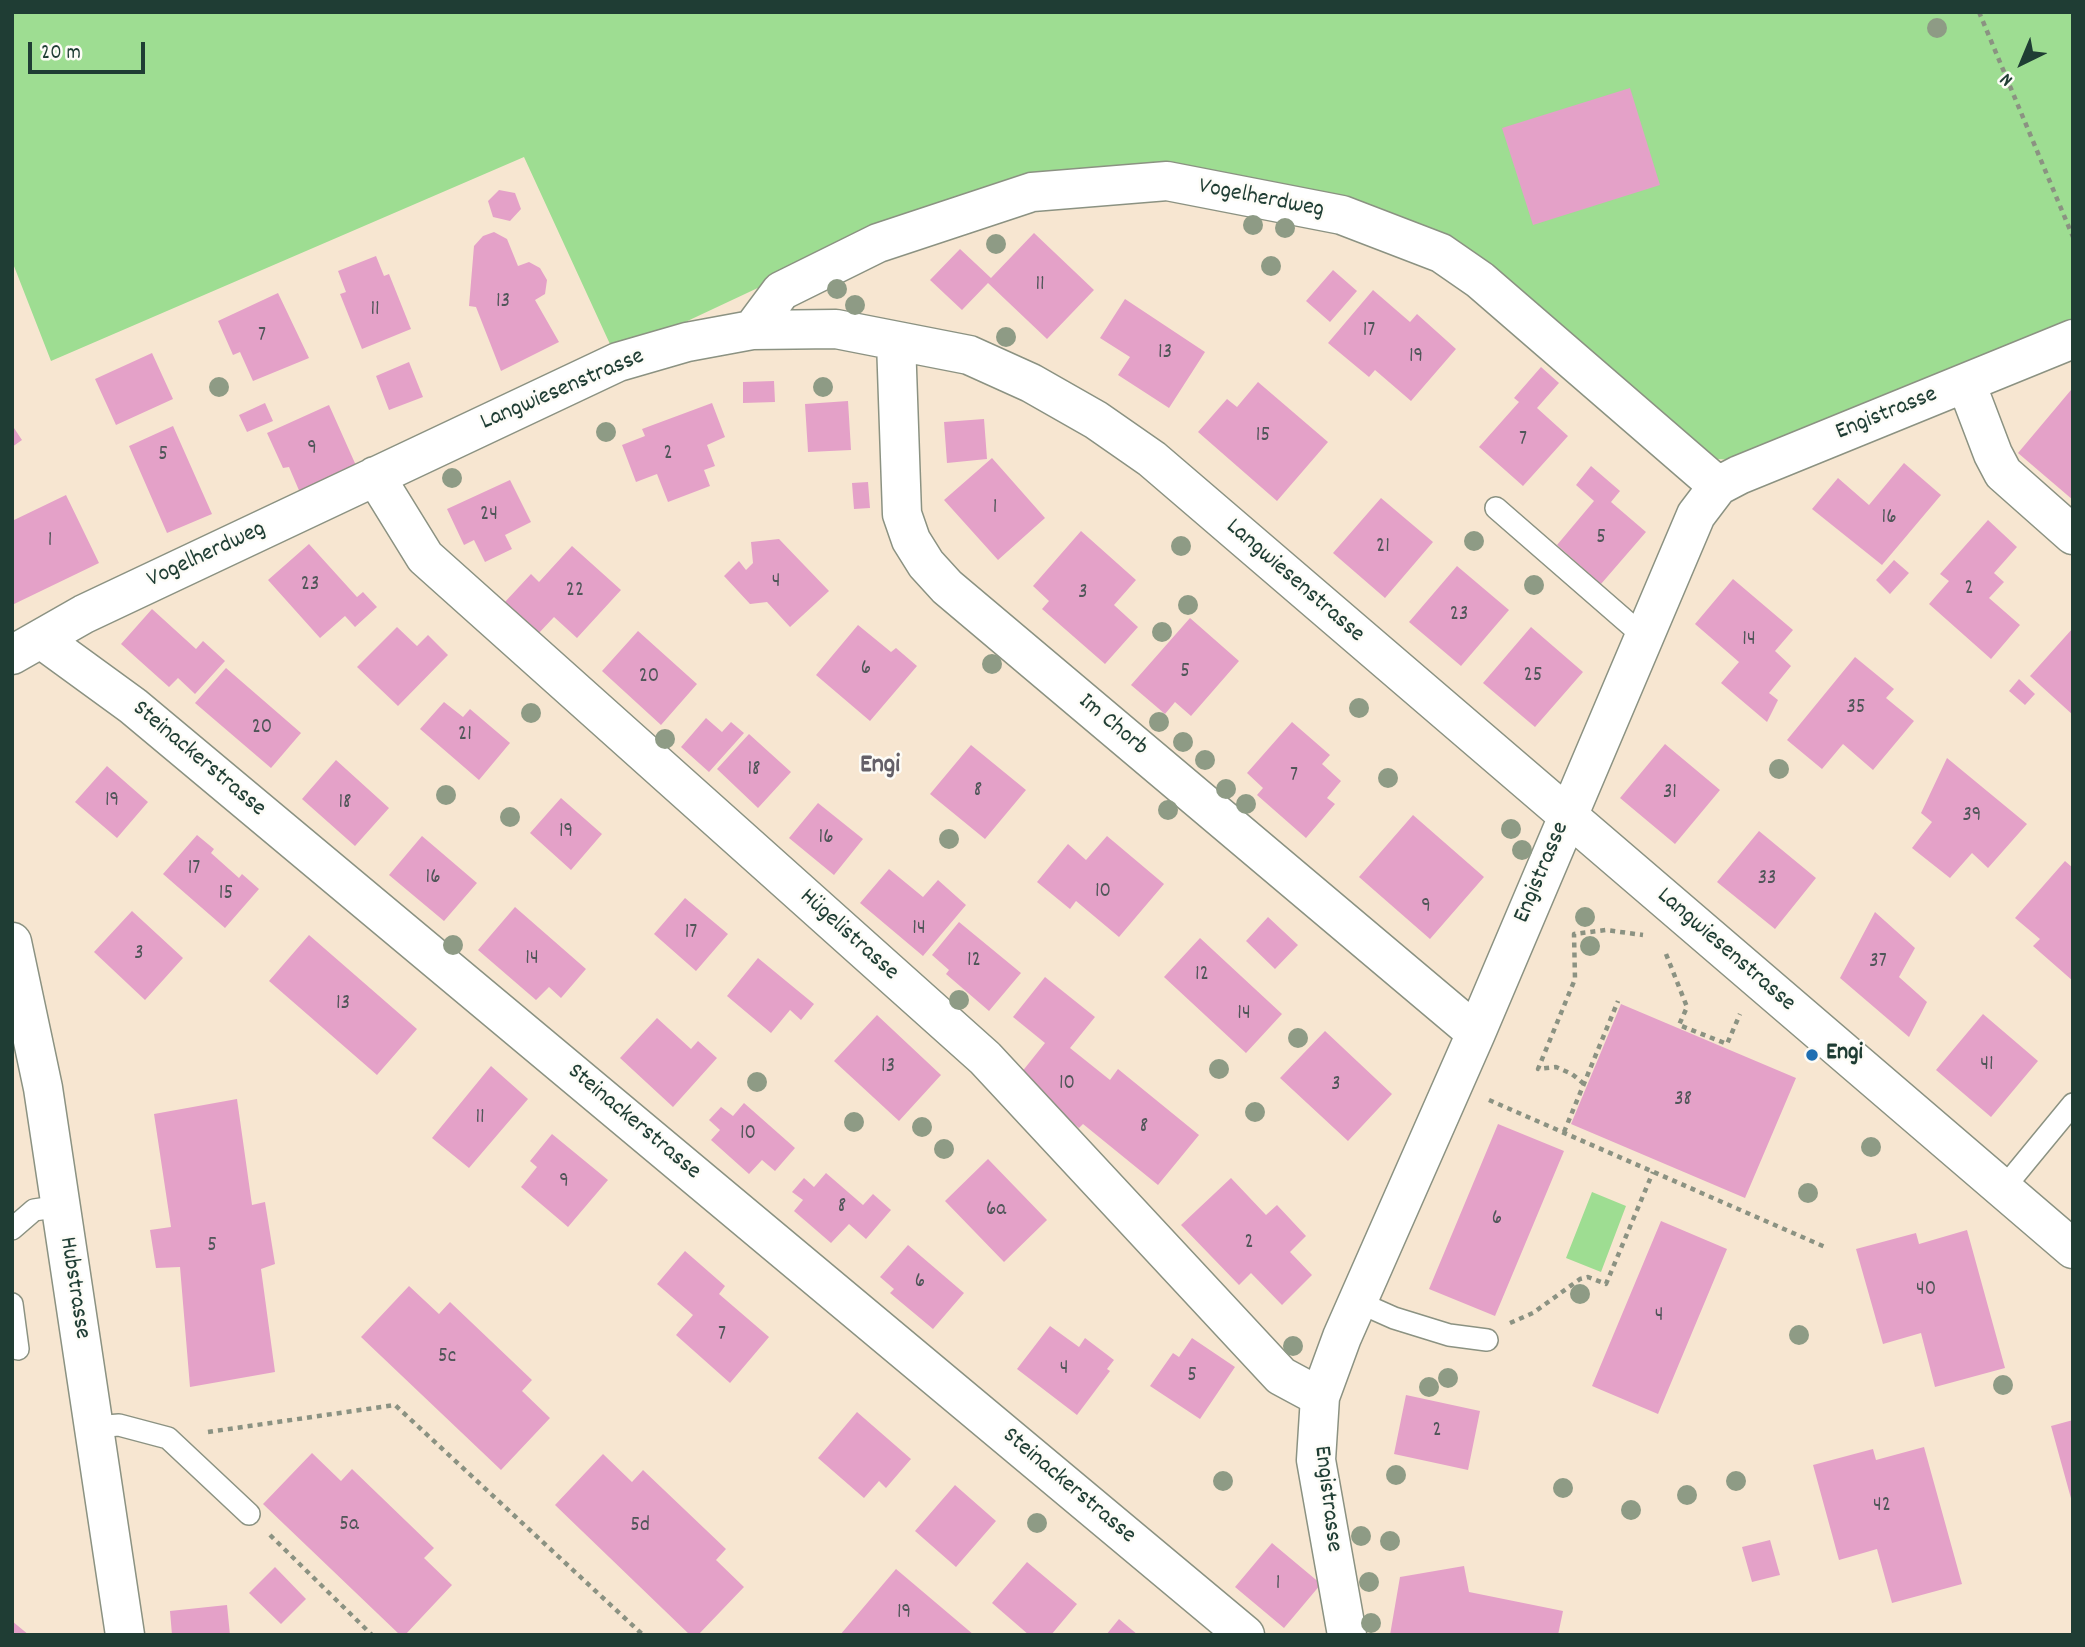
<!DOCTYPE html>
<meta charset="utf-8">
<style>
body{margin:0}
#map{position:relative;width:2085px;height:1647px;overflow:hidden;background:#f7e6d1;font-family:Dekko,sans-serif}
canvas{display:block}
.frame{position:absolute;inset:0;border:14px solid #1f3d34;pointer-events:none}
.north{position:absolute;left:1987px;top:28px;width:70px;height:70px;-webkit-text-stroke:5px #fdfcf7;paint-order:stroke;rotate:223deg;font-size:19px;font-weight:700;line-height:28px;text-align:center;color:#1f3d34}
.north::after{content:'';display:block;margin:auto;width:24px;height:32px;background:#1f3d34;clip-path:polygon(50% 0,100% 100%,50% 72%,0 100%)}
.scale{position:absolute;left:28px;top:42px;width:117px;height:32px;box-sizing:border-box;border:4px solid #1f3d34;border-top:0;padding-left:9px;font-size:21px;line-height:24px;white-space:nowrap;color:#1f3d34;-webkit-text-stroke:5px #fdfcf7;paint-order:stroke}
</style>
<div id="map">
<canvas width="2085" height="1647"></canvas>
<div class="frame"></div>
<div class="north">N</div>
<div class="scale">20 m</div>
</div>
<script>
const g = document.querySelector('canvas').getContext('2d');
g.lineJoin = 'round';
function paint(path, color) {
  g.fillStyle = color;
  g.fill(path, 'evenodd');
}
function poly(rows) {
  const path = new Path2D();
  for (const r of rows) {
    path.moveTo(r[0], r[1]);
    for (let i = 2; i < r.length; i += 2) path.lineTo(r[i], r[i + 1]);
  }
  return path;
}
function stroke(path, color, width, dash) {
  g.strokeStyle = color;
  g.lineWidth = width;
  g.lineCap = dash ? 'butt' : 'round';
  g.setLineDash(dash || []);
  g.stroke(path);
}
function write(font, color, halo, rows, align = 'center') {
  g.font = font + ' Dekko,sans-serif';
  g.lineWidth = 5;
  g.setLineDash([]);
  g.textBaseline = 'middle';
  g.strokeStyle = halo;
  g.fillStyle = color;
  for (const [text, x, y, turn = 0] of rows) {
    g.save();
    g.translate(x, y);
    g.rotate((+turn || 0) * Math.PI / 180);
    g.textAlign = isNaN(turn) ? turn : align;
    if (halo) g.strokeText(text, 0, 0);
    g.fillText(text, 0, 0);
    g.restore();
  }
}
paint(poly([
 [12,12,2073,12,2073,326,1736,460,1715,459,1460,253,1088,172,779,278,615,355,524,157,51,361,12,261],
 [1592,1192,1626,1206,1601,1272,1566,1258]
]), '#9edd92');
paint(poly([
 [1630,88,1660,185,1533,225,1502,128],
 [499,190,515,193,521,209,510,221,493,217,488,201],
 [494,232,507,239,518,266,529,262,540,268,547,280,545,294,535,300,559,342,501,371,476,307,469,306,474,246,483,236],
 [1034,233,1094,290,1047,339,988,283,962,310,930,280,960,249,991,278],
 [376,256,384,276,389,274,411,329,362,349,340,294,346,292,338,271],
 [1333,270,1357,291,1330,322,1306,301],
 [1373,290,1410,322,1417,314,1456,349,1411,401,1375,370,1369,377,1328,343],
 [278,293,309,358,253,381,240,352,233,355,218,321],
 [1125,299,1205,352,1169,408,1118,375,1130,357,1100,338],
 [152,353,173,399,116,425,95,379],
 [409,362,423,397,389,410,376,376],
 [1541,367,1559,383,1537,408,1568,436,1523,486,1479,447,1519,402,1514,398],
 [774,381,775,402,743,403,743,382],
 [1258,382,1328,442,1277,501,1198,432,1227,399,1237,407],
 [2071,390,2073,392,2073,500,2018,453],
 [848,401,851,450,808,452,805,404],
 [265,403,273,421,247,432,239,415],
 [712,403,725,437,707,445,715,466,704,470,710,486,668,502,657,474,636,482,622,445,645,436,642,429],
 [329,405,358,470,301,495,289,467,283,468,267,433],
 [984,419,987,459,947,463,944,422],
 [12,425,22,440,12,447],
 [173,426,212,514,167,533,129,446],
 [992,458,1045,518,998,560,944,500],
 [1904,463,1941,495,1882,565,1812,509,1838,478,1869,505],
 [1591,466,1620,491,1611,502,1646,532,1601,584,1557,545,1594,501,1576,485],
 [510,480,531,522,505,535,512,549,485,562,474,540,464,545,447,509],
 [868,482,870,508,854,509,852,483],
 [66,495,99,563,12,605,12,521],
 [1381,498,1433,542,1385,598,1333,553],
 [1988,520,2017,547,1994,573,2004,582,1989,598,2020,625,1991,659,1929,604,1949,581,1940,574],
 [1081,531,1136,580,1114,605,1138,627,1105,664,1042,609,1049,601,1033,586],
 [779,539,829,591,790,627,767,602,750,604,724,576,739,561,746,570,753,563,751,542],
 [309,544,357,597,363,592,377,607,355,627,345,616,320,638,268,580],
 [572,546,621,590,577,638,554,617,538,634,504,603,531,574,539,582],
 [1894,560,1909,573,1890,594,1876,580],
 [1457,566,1509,610,1461,666,1409,622],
 [1733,579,1793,630,1775,651,1791,666,1769,693,1778,700,1767,722,1721,683,1739,662,1695,624],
 [152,609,196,649,203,641,225,661,195,694,178,678,169,687,121,644],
 [1190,618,1239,661,1191,716,1175,702,1165,714,1131,685],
 [858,625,891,652,896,648,917,666,870,721,816,675],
 [397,627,417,646,428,635,448,655,398,706,357,667],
 [1531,627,1583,672,1535,727,1483,683],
 [2073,628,2073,715,2030,676],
 [638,631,697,684,661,725,602,671],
 [1855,657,1894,689,1886,698,1914,721,1873,770,1843,744,1822,769,1787,740],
 [226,668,301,733,271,768,195,703],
 [2019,679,2035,694,2025,705,2009,691],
 [444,702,463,717,470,709,510,743,479,780,420,729],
 [706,718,722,732,731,722,744,733,709,772,681,747],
 [1292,722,1330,755,1322,764,1341,781,1327,798,1335,804,1306,838,1257,795,1263,788,1247,773],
 [749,734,791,772,758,808,717,769],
 [1665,744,1720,790,1675,844,1620,798],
 [971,745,1026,790,985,839,930,794],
 [1947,758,2027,824,1988,868,1972,853,1950,878,1912,848,1932,822,1921,813],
 [336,760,389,808,355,846,302,799],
 [107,766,148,802,117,838,75,802],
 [561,798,602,834,571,870,530,833],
 [818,803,863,839,834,875,789,838],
 [1413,815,1484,877,1430,939,1359,877],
 [1759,831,1816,878,1775,929,1717,882],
 [197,835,214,849,211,853,239,878,242,874,259,889,225,928,163,874],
 [422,836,477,883,444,921,389,875],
 [1107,836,1164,884,1119,937,1076,901,1070,909,1037,882,1068,844,1086,860],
 [2065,861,2073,868,2073,981,2033,946,2040,939,2015,918],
 [889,869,923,897,938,880,966,905,923,956,860,903],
 [685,898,728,934,696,971,654,934],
 [515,907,586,969,561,998,549,987,536,1000,478,950],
 [132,911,183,958,145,1000,94,952],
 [1875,912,1915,948,1899,977,1927,1002,1909,1037,1840,978],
 [1268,917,1298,945,1275,969,1246,941],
 [959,922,1021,973,989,1011,946,974,949,970,932,955],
 [309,935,417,1029,377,1075,269,981],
 [1200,938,1282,1014,1246,1053,1164,977],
 [758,958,814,1004,801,1020,790,1010,771,1033,727,996],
 [1045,977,1095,1017,1070,1048,1110,1080,1118,1069,1199,1135,1158,1185,1083,1124,1079,1128,1017,1078,1045,1043,1013,1017],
 [1621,1004,1796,1078,1745,1198,1571,1124],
 [1983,1014,2038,1061,1991,1117,1936,1070],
 [877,1015,941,1075,899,1121,834,1061],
 [657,1018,691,1049,698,1041,717,1058,673,1107,620,1058],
 [1325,1031,1392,1094,1348,1141,1280,1078],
 [491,1066,528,1099,469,1168,432,1138],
 [237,1099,252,1205,265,1202,275,1264,261,1269,275,1372,190,1387,180,1267,156,1268,150,1230,171,1227,154,1114],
 [744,1103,795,1148,775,1171,762,1160,749,1174,711,1140,720,1130,709,1120,721,1107,733,1116],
 [1498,1124,1564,1151,1495,1316,1429,1289],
 [552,1134,608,1180,568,1227,521,1187,537,1167,530,1161],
 [988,1159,1047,1220,1004,1262,945,1201],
 [826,1173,863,1205,873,1194,891,1210,866,1239,849,1224,831,1243,794,1211,803,1200,792,1192,804,1178,814,1187],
 [1231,1178,1266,1215,1277,1205,1306,1236,1290,1252,1312,1275,1282,1305,1251,1273,1239,1285,1181,1225],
 [1661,1221,1727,1249,1658,1414,1592,1386],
 [1967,1230,2005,1368,1935,1387,1921,1333,1883,1344,1856,1249,1916,1233,1919,1244],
 [908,1245,964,1293,933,1329,890,1293,894,1289,880,1277],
 [685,1251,725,1286,719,1294,769,1337,730,1383,676,1335,693,1315,657,1284],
 [409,1286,439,1314,450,1302,532,1380,522,1391,550,1418,501,1470,361,1337],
 [1050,1326,1079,1347,1085,1338,1114,1360,1107,1369,1110,1371,1077,1415,1017,1369],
 [1192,1338,1235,1367,1200,1419,1150,1386,1173,1353,1179,1357],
 [1406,1395,1480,1411,1468,1470,1394,1454],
 [857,1412,911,1459,886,1488,879,1481,864,1498,818,1458],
 [2073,1420,2073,1502,2072,1502,2051,1426],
 [1924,1447,1962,1584,1892,1603,1877,1549,1839,1560,1813,1465,1873,1449,1876,1460],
 [312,1453,341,1481,352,1469,434,1548,424,1558,452,1585,405,1635,400,1635,263,1504],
 [603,1454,632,1482,643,1470,726,1549,716,1560,744,1587,698,1635,690,1635,555,1505],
 [955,1485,996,1521,956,1567,915,1531],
 [1770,1540,1780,1575,1752,1582,1742,1547],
 [1272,1543,1321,1584,1284,1628,1235,1587],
 [1027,1562,1077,1604,1051,1635,1029,1635,992,1603],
 [1464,1566,1469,1592,1563,1611,1558,1635,1390,1635,1400,1577],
 [275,1567,306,1599,281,1624,249,1593],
 [896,1569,974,1635,840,1635],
 [227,1605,230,1635,172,1635,170,1611],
 [1119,1619,1138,1635,1106,1635],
 [12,1621,29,1635,12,1635]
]), '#e4a1c8');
const lane = poly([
 [1496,508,1642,635],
 [2003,1189,2073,1104],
 [12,1229,34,1210,61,1206],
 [1358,1302,1394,1318,1449,1335,1487,1340],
 [12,1304,18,1349],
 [94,1427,119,1425,168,1438,249,1514]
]);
const street = poly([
 [752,330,781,291,878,243,1032,192,1167,181,1342,215,1441,253,1480,280,1718,486],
 [896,341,902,514,911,540,926,564,947,587,1476,1033],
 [1966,383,1993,454,2003,473,2073,535],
 [375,476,425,557,985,1058,1281,1376,1320,1397],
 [41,639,133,706,1245,1635],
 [12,655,84,614,618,362,687,342,752,330,836,329,969,355,1031,383,1096,420,1152,459,2073,1249],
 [1347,1635,1316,1460,1320,1397,1342,1337,1476,1033,1696,515,1718,486,1739,475,2073,339]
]);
const secondary = poly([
 [12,942,43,1088,125,1635]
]);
stroke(lane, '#8b9282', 24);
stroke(street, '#8b9282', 41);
stroke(secondary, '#8b9282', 41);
stroke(poly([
 [1979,12,2073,237],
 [1666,954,1687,1007,1679,1025,1727,1044,1740,1014],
 [1584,1084,1572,1074,1556,1067,1538,1069,1575,979,1574,934,1606,930,1643,935],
 [1489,1100,1825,1247],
 [1564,1132,1618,1001],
 [1510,1323,1533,1313,1580,1279,1588,1277,1606,1284,1653,1172],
 [208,1432,395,1405,643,1635],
 [270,1535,372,1635]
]), '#8b9282', 4.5, [5, 5]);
stroke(lane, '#fff', 21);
stroke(street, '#fff', 38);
stroke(secondary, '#fff', 38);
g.fillStyle = '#8e9b85';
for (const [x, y] of [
 [1937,28],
 [1253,225],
 [1285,228],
 [996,244],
 [1271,266],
 [837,289],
 [855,305],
 [1006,337],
 [219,387],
 [823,387],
 [606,432],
 [452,478],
 [1474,541],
 [1181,546],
 [1534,585],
 [1188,605],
 [1162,632],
 [992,664],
 [1359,708],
 [531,713],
 [1159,722],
 [665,739],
 [1183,742],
 [1205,760],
 [1779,769],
 [1388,778],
 [1226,789],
 [446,795],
 [1246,804],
 [1168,810],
 [510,817],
 [1511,829],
 [949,839],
 [1522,850],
 [1585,917],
 [453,945],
 [1590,946],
 [959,1000],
 [1298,1038],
 [1219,1069],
 [757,1082],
 [1255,1112],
 [854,1122],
 [922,1127],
 [1871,1147],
 [944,1149],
 [1808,1193],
 [1580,1294],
 [1799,1335],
 [1293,1346],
 [1448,1378],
 [2003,1385],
 [1429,1387],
 [1396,1475],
 [1223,1481],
 [1736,1481],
 [1563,1488],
 [1687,1495],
 [1631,1510],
 [1037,1523],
 [1361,1536],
 [1390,1541],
 [1369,1582],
 [1371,1623]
]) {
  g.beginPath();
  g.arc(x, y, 10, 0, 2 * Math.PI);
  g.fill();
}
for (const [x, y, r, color] of [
 [1812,1055,7,"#1f6fb2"]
]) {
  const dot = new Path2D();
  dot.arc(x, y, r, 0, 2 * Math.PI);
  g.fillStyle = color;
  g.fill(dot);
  stroke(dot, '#fdfcf7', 2.5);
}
write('21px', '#505659', null, [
 ["11",1040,286],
 ["13",503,303],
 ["11",375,311],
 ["17",1369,332],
 ["7",262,337],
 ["13",1165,354],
 ["19",1416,358],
 ["15",1263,437],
 ["7",1523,441],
 ["9",312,450],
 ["2",668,455],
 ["5",163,456],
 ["1",995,509],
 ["24",489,516],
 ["16",1889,519],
 ["5",1601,539],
 ["1",50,542],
 ["21",1383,548],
 ["4",776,583],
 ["23",310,586],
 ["2",1969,590],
 ["22",575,592],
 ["3",1083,594],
 ["23",1459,616],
 ["14",1749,641],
 ["6",866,670],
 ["5",1185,673],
 ["25",1533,677],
 ["20",649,678],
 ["35",1856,709],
 ["20",262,729],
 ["21",465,736],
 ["18",754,771],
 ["7",1294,777],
 ["8",978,792],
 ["31",1670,794],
 ["19",112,802],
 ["18",345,804],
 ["39",1972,817],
 ["19",566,833],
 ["16",826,839],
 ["17",194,870],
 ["16",433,879],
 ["33",1767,880],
 ["10",1103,893],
 ["15",226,895],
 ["9",1426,908],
 ["14",919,930],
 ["17",691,934],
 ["3",139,955],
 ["14",532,960],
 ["12",974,962],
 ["37",1878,963],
 ["12",1202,976],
 ["13",343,1005],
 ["14",1244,1015],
 ["41",1987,1066],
 ["13",888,1068],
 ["10",1067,1085],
 ["3",1336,1086],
 ["38",1683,1101],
 ["11",480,1119],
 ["8",1144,1128],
 ["10",748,1135],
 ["9",564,1183],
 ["8",842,1208],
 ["6a",996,1211],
 ["6",1497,1220],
 ["2",1249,1244],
 ["5",212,1247],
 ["6",920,1283],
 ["40",1926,1291],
 ["4",1659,1317],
 ["7",722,1336],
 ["5c",447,1358],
 ["4",1064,1370],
 ["5",1192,1377],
 ["2",1437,1432],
 ["42",1882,1507],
 ["5a",349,1526],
 ["5d",640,1527],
 ["1",1278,1585],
 ["19",904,1614]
]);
write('24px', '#1f3d34', '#fdfcf7', [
 ["Vogelherdweg",1261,200,11],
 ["Langwiesenstrasse",563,391,-23],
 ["Engistrasse",1887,415,-22],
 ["Vogelherdweg",207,556,-25],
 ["Langwiesenstrasse",1294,582,41],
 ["Im Chorb",1112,726,40],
 ["Steinackerstrasse",198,760,40],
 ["Engistrasse",1543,873,-67],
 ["Hügelistrasse",848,936,42],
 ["Langwiesenstrasse",1725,951,41],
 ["Steinackerstrasse",633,1123,40],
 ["Hubstrasse",73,1288,81],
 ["Steinackerstrasse",1068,1487,40],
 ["Engistrasse",1326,1499,83]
]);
write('bold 24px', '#1f3d34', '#fdfcf7', [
 ["Engi",1826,1055]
], 'left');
write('bold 26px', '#646068', '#fdfcf7', [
 ["Engi",880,767]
]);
</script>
